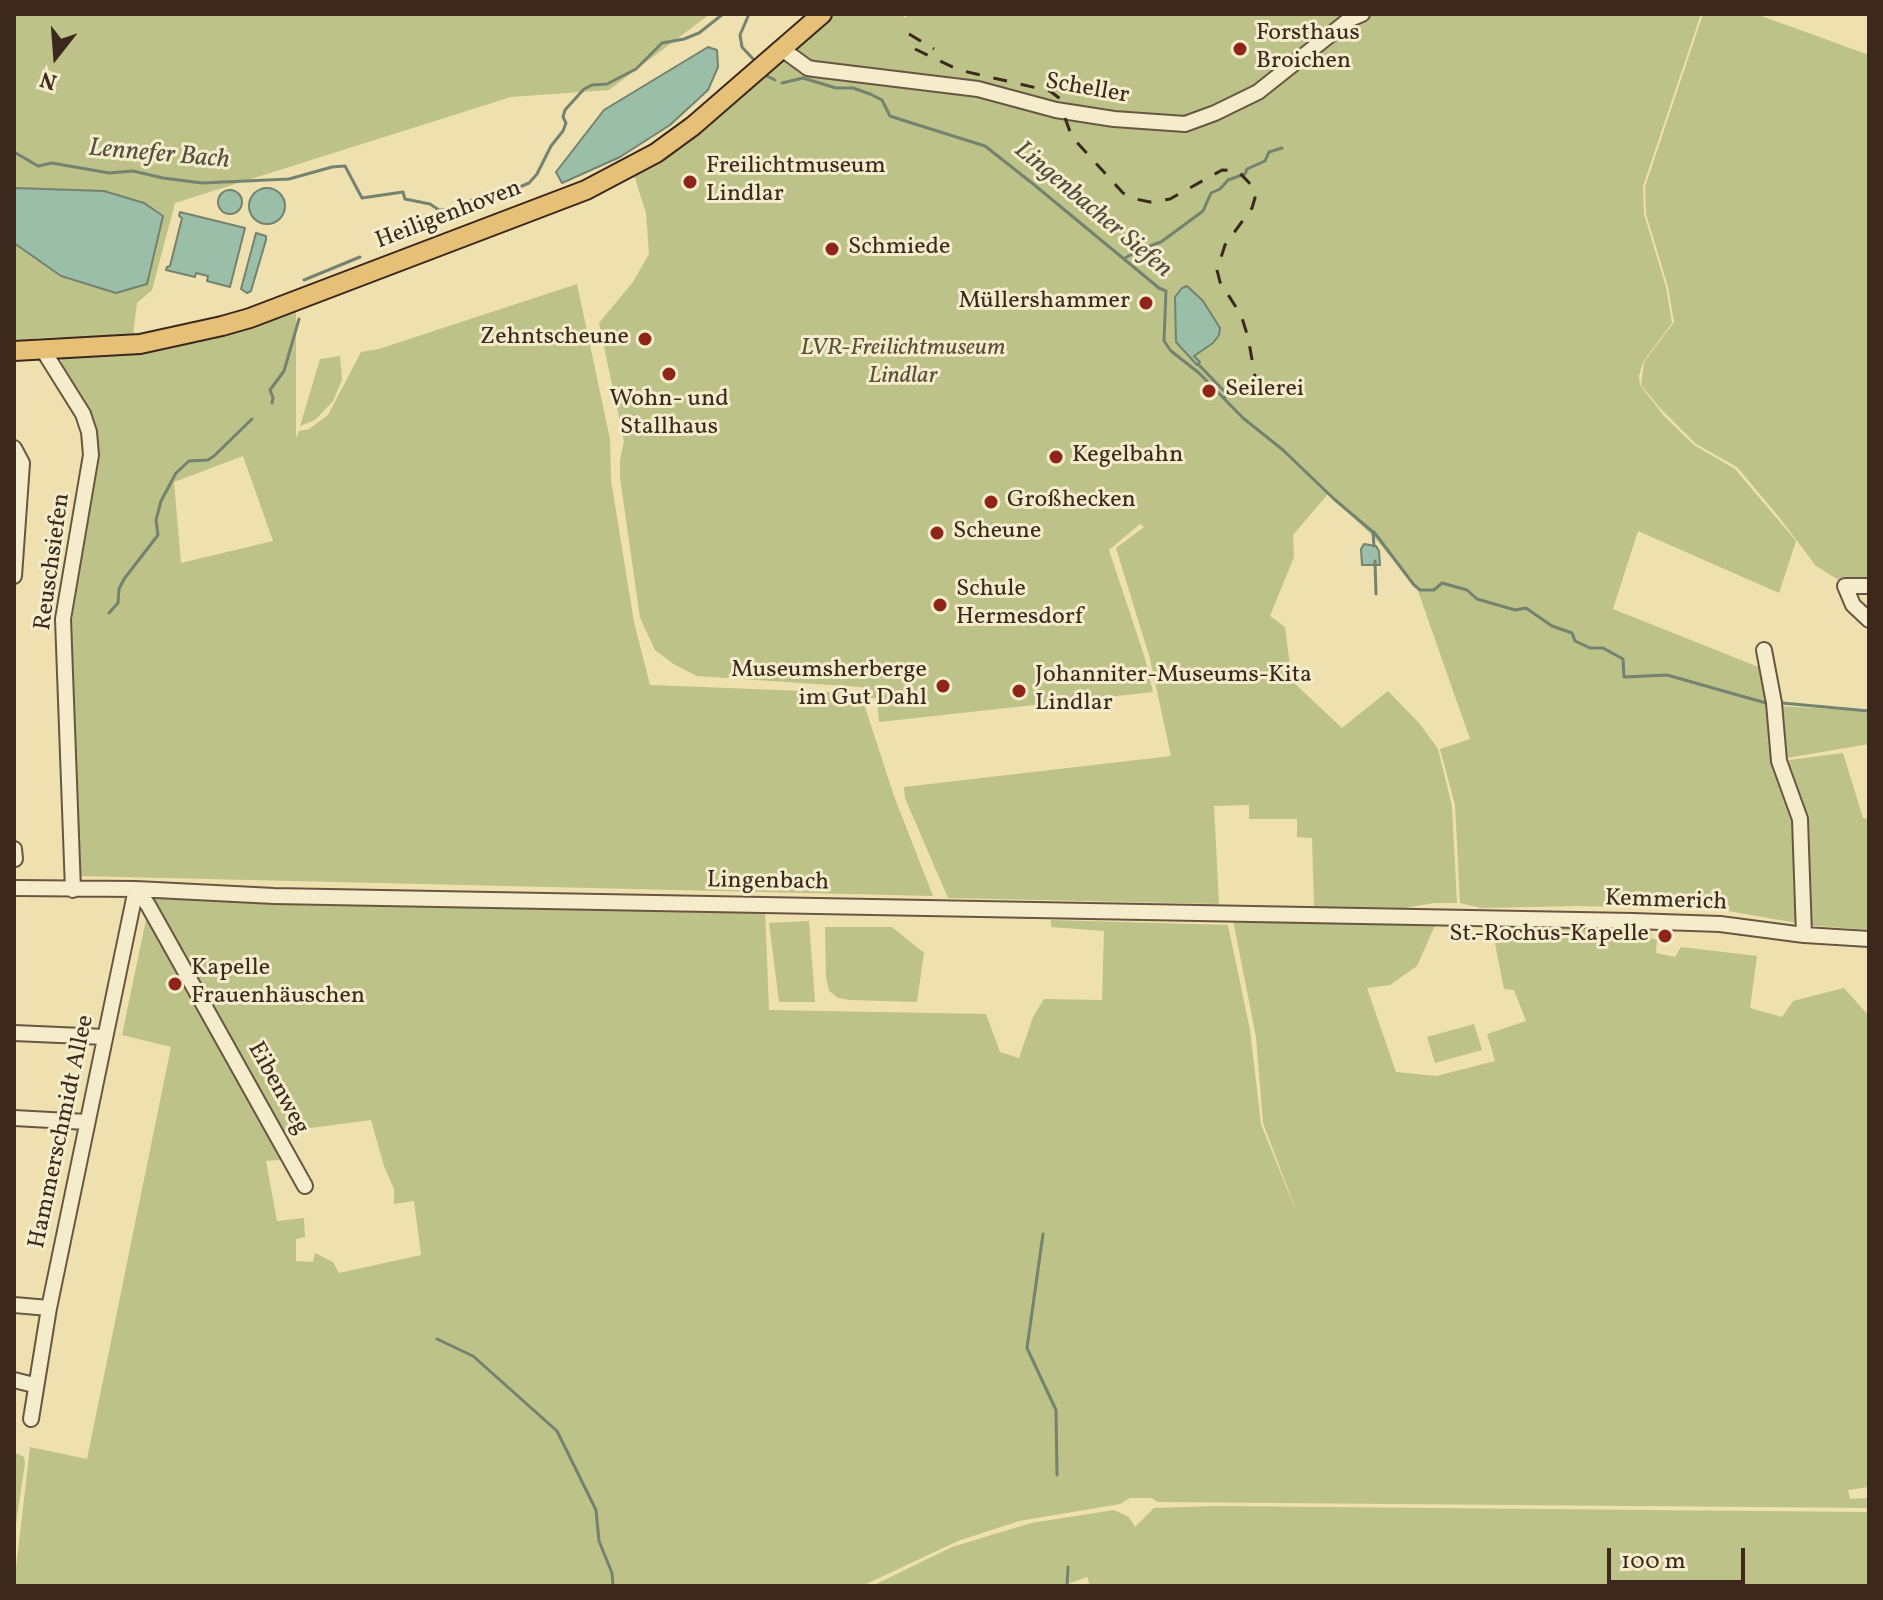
<!DOCTYPE html>
<meta charset="utf-8">
<style>
body{margin:0}
#map{position:relative;width:1883px;height:1600px;overflow:hidden;background:#eee1af;font-family:Vollkorn,serif}
canvas{display:block}
.frame{position:absolute;inset:0;border:16px solid #3c281d;pointer-events:none}
.north{position:absolute;left:16px;top:16px;width:80px;height:80px;-webkit-text-stroke:6px #f4eccb;paint-order:stroke;rotate:197deg;font-size:22px;font-weight:700;line-height:32px;text-align:center;color:#3c281d}
.north::after{content:'';display:block;margin:auto;width:28px;height:36px;background:#3c281d;clip-path:polygon(50% 0,100% 100%,50% 72%,0 100%)}
.scale{position:absolute;left:1607px;top:1548px;width:138px;height:36px;box-sizing:border-box;border:4px solid #3c281d;border-top:0;padding-left:10px;font-size:24px;line-height:28px;white-space:nowrap;color:#3c281d;-webkit-text-stroke:6px #f4eccb;paint-order:stroke}
</style>
<div id="map">
<canvas width="1883" height="1600"></canvas>
<div class="frame"></div>
<div class="north">N</div>
<div class="scale">100 m</div>
</div>
<script>
const g = document.querySelector('canvas').getContext('2d');
g.lineJoin = 'round';
function paint(path, color) {
  g.fillStyle = color;
  g.fill(path, 'evenodd');
}
function poly(rows) {
  const path = new Path2D();
  for (const r of rows) {
    if (r.length === 3) {
      path.moveTo(r[0] + r[2], r[1]);
      path.arc(r[0], r[1], r[2], 0, 2 * Math.PI);
      continue;
    }
    path.moveTo(r[0], r[1]);
    for (let i = 2; i < r.length; i += 2) path.lineTo(r[i], r[i + 1]);
  }
  return path;
}
function stroke(path, color, width, dash) {
  g.strokeStyle = color;
  g.lineWidth = width;
  g.lineCap = dash ? 'butt' : 'round';
  g.setLineDash(dash || []);
  g.stroke(path);
}
function write(font, color, halo, rows, align = 'center') {
  g.font = font + ' Vollkorn,serif';
  g.lineWidth = 6;
  g.setLineDash([]);
  g.textBaseline = 'middle';
  g.strokeStyle = halo;
  g.fillStyle = color;
  for (const [text, x, y, turn = 0] of rows) {
    g.save();
    g.translate(x, y);
    g.rotate((+turn || 0) * Math.PI / 180);
    g.textAlign = isNaN(turn) ? turn : align;
    if (halo) g.strokeText(text, 0, 0);
    g.fillText(text, 0, 0);
    g.restore();
  }
}
paint(poly([
 [14,14,710,14,609,90,511,97,175,203,152,290,137,303,133,335,38,338,14,342],
 [834,14,904,14,904,18,909,14,1357,14,1258,88,1184,120,1153,120,1134,113,1076,109,812,64,794,49],
 [1371,14,1701,14,1643,186,1644,214,1666,287,1672,323,1643,362,1639,376,1640,385,1664,416,1694,445,1735,469,1796,541,1779,593,1638,531,1613,609,1766,670,1798,819,1803,924,1716,909,1576,906,1481,908,1460,903,1455,805,1440,749,1470,739,1417,588,1374,537,1328,494,1293,535,1294,557,1270,616,1285,627,1292,681,1342,728,1388,691,1419,723,1438,749,1452,806,1457,903,1434,903,1405,908,1314,907,1312,838,1297,837,1297,819,1249,819,1249,805,1214,806,1219,904,948,898,905,798,904,787,1171,756,1150,659,1116,548,1144,527,1140,524,1109,550,1144,655,1153,692,879,722,877,698,869,698,861,687,697,676,675,665,655,650,640,618,620,478,620,460,624,441,599,323,633,282,649,254,646,213,634,175,685,146,783,56,807,72,1002,99,1152,127,1217,116,1344,28],
 [1703,14,1756,14,1869,55,1869,585,1845,584,1816,566,1779,517,1737,467,1696,444,1659,407,1641,385,1644,362,1674,322,1668,287,1646,214,1645,187],
 [577,284,610,439,611,480,634,622,650,685,857,693,863,701,894,796,933,896,80,876,70,634,96,464,60,367,62,359,296,309,296,438,299,431,309,429,328,415,361,352,379,349],
 [243,456,273,541,181,563,174,482],
 [340,356,342,380,333,401,315,420,300,426,320,359],
 [1778,706,1869,711,1869,744,1781,759],
 [1843,753,1863,818,1869,819,1869,930,1805,925,1803,836,1781,761],
 [155,898,765,908,769,1010,986,1014,1000,1052,1019,1058,1033,1017,1044,999,1102,1000,1104,931,1051,927,1051,920,1228,925,1250,1030,1261,1124,1300,1221,1263,1123,1256,1037,1233,920,1436,923,1417,966,1390,985,1367,988,1396,1072,1436,1076,1495,1061,1487,1034,1526,1021,1514,990,1504,989,1491,923,1652,925,1651,938,1657,940,1656,953,1675,957,1681,947,1757,956,1750,1008,1782,1017,1793,1001,1844,988,1869,1016,1869,1487,1848,1490,1850,1499,1869,1498,1869,1508,1158,1502,1151,1498,1130,1498,1120,1504,1019,1521,958,1541,862,1586,14,1586,30,1447,87,1459,171,1047,122,1035,148,910,290,1159,266,1161,277,1221,304,1218,305,1237,296,1239,296,1261,313,1262,315,1253,333,1262,339,1273,421,1255,414,1201,394,1204,394,1189,384,1166,371,1120,280,1132,151,905],
 [809,921,815,1002,779,1002,769,923],
 [825,927,892,927,924,953,917,1002,850,1000,838,998,829,991,826,977],
 [1474,1024,1482,1050,1435,1063,1427,1037],
 [14,1452,24,1457,25,1463,14,1537],
 [1215,1506,1869,1512,1869,1586,1296,1586,1296,1584,1277,1586,1090,1586,1087,1577,1062,1586,872,1586,952,1547,1031,1523,1114,1510,1129,1517,1135,1527,1154,1508]
]), '#bcc288');
const water = poly([
 [708,47,717,50,718,67,708,90,670,125,620,157,562,183,556,172,604,110,708,47],
 [267,206,18],
 [14,188,104,191,144,203,163,216,147,284,116,293,61,276,14,243,14,188],
 [230,202,12],
 [180,212,245,228,230,287,207,281,208,276,196,273,195,277,166,270,167,267,170,266,182,218,179,216,180,212],
 [256,233,266,236,266,240,251,291,247,293,241,289,256,233],
 [1187,286,1203,301,1220,328,1219,335,1213,343,1194,356,1200,362,1197,365,1176,342,1175,297,1182,288,1187,286],
 [1364,544,1376,546,1379,551,1380,565,1362,565,1361,549,1364,544]
]);
paint(water, '#9abea7');
stroke(water, '#748270', 2);
stroke(poly([
 [749,14,740,35,742,47,754,60],
 [765,75,775,80],
 [782,83,803,78,836,88,853,88,870,94,882,100,890,116,899,119,985,146,1032,183,1159,288,1166,291,1164,341,1171,351,1199,373,1243,418,1283,450,1334,499,1373,532,1374,546],
 [14,152,38,166,52,163,109,173,133,171,163,178,202,183,289,179,332,167,345,166,362,198,403,192,405,199,430,204,439,210,452,210,484,194,508,192,529,183,537,174,551,146,563,131,566,123,563,117,565,110,584,89,592,85,607,84,636,69,662,43,684,39,699,33,723,14],
 [407,232,437,222,450,211],
 [1125,258,1141,249,1161,242,1203,211,1211,193,1220,189,1228,180,1245,174,1247,169,1265,161,1269,152,1282,148],
 [304,280,360,257],
 [1198,364,1227,394,1224,398],
 [272,403,273,398,270,390,284,371,299,319],
 [1374,532,1414,585,1420,590,1434,590,1442,583,1467,590,1477,599,1515,610,1526,608,1552,626,1572,633,1575,641,1590,648,1603,648,1623,659,1624,677,1667,675,1766,703],
 [1375,561,1376,594],
 [109,613,118,603,119,589,124,579,158,535,156,520,161,501,176,473,189,461,208,460,214,456,252,419],
 [1782,703,1869,711],
 [1043,1234,1027,1348,1056,1410,1057,1475],
 [437,1339,473,1356,557,1431,596,1510,599,1541,612,1573,613,1586],
 [1067,1586,1068,1567]
]), '#748270', 3);
const minor = poly([
 [782,49,808,68,814,69,978,89,1056,110,1114,119,1185,124,1215,113,1258,92,1350,19,1362,14],
 [43,350,83,414,89,432,91,455,63,619,73,890],
 [14,448,22,463,14,576],
 [1869,586,1845,586,1853,605,1869,620],
 [1764,650,1774,703,1779,761,1800,819,1804,935],
 [14,849,15,859],
 [14,888,136,889,274,896,1633,921,1720,924,1804,935,1869,939],
 [136,889,148,905,305,1186],
 [14,1033,105,1037],
 [14,1118,87,1122],
 [14,1305,49,1308],
 [14,1380,34,1385],
 [31,1419,49,1308,136,889]
]);
const major = poly([
 [14,351,140,344,222,326,250,318,586,190,656,153,693,126,822,14]
]);
stroke(minor, '#685642', 18);
stroke(major, '#3c281d', 22);
stroke(minor, '#f4eccb', 14);
stroke(major, '#e7c078', 18);
stroke(poly([
 [909,34,934,49],
 [915,49,959,70,1050,91,1063,101],
 [1065,118,1072,137,1123,193,1136,199,1150,202,1170,199,1222,170,1238,171,1253,187,1255,198,1252,208,1225,245,1217,270,1220,282,1241,315,1248,337,1256,382]
]), '#3c281d', 3, [14, 14]);
for (const [x, y, r, color] of [
 [1240,49,8,"#8f2418"],
 [690,182,8,"#8f2418"],
 [832,249,8,"#8f2418"],
 [1146,303,8,"#8f2418"],
 [645,339,8,"#8f2418"],
 [669,374,8,"#8f2418"],
 [1209,391,8,"#8f2418"],
 [1056,457,8,"#8f2418"],
 [991,502,8,"#8f2418"],
 [937,533,8,"#8f2418"],
 [940,605,8,"#8f2418"],
 [943,686,8,"#8f2418"],
 [1019,691,8,"#8f2418"],
 [1665,936,8,"#8f2418"],
 [175,984,8,"#8f2418"]
]) {
  const dot = new Path2D();
  dot.arc(x, y, r, 0, 2 * Math.PI);
  g.fillStyle = color;
  g.fill(dot);
  stroke(dot, '#f4eccb', 3);
}
write('24px', '#3c281d', '#f4eccb', [
 ["Forsthaus",1256,35],
 ["Broichen",1256,63],
 ["Freilichtmuseum",706,168],
 ["Lindlar",706,196],
 ["Schmiede",848,249],
 ["Müllershammer",1130,303,"right"],
 ["Zehntscheune",629,339,"right"],
 ["Seilerei",1225,391],
 ["Wohn- und",669,401,"center"],
 ["Stallhaus",669,429,"center"],
 ["Kegelbahn",1072,457],
 ["Großhecken",1007,502],
 ["Scheune",953,533],
 ["Schule",956,591],
 ["Hermesdorf",956,619],
 ["Museumsherberge",927,672,"right"],
 ["im Gut Dahl",927,700,"right"],
 ["Johanniter-Museums-Kita",1035,677],
 ["Lindlar",1035,705],
 ["St.-Rochus-Kapelle",1649,936,"right"],
 ["Kapelle",191,970],
 ["Frauenhäuschen",191,998]
], 'left');
write('24px', '#3c281d', '#f4eccb', [
 ["Scheller",1087,90,10],
 ["Heiligenhoven",449,216,-21],
 ["Reuschsiefen",54,562,-82],
 ["Lingenbach",768,883,1],
 ["Kemmerich",1666,902,2],
 ["Eibenweg",277,1089,61],
 ["Hammerschmidt Allee",63,1132,-78]
]);
write('italic 24px', '#5c4e38', '#f4eccb', [
 ["LVR-Freilichtmuseum",903,350],
 ["Lindlar",903,378]
]);
write('italic 26px', '#544e40', '#f4eccb', [
 ["Lennefer Bach",159,156,5],
 ["Lingenbacher Siefen",1092,211,40]
]);
</script>
